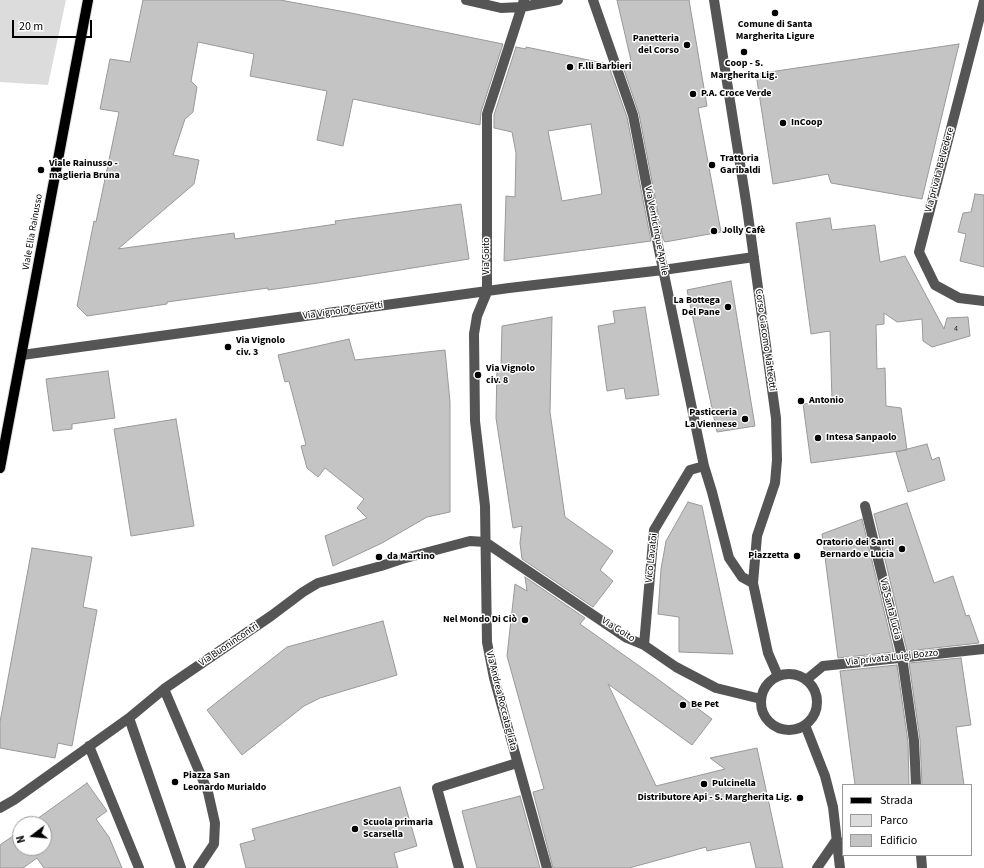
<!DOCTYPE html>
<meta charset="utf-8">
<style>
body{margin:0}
#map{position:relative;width:984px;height:868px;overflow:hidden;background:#fff;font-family:"Source Sans 3",sans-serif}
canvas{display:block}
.legend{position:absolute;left:842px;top:784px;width:130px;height:72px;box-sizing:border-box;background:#fff;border:1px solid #999;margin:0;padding:5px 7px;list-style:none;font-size:12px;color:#000}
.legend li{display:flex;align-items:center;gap:8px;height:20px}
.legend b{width:20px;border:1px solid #999}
.north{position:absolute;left:12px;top:816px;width:40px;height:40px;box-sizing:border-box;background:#fff;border:1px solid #999;border-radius:50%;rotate:254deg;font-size:11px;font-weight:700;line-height:16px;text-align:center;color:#000}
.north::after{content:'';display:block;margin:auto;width:14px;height:18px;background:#000;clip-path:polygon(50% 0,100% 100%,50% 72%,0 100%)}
.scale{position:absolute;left:12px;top:20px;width:80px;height:18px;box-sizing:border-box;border:2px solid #000;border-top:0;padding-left:5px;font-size:12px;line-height:14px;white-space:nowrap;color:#000;-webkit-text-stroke:3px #fff;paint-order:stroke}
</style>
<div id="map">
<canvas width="984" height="868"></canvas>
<ul class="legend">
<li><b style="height:5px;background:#000"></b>Strada</li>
<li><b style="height:11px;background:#dcdcdc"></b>Parco</li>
<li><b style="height:11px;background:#c4c4c4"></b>Edificio</li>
</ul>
<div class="north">N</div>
<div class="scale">20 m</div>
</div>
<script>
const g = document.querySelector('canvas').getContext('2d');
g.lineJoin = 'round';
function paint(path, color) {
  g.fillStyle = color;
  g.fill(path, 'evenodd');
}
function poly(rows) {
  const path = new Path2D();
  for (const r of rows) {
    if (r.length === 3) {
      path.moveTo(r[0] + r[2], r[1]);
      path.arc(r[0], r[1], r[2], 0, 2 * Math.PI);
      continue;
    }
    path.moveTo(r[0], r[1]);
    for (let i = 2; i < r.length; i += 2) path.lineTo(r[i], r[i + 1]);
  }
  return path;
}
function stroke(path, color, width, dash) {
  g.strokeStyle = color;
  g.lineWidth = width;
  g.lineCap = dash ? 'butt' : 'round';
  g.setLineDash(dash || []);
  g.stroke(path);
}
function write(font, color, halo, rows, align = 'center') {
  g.font = font + ' "Source Sans 3",sans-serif';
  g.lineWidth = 3;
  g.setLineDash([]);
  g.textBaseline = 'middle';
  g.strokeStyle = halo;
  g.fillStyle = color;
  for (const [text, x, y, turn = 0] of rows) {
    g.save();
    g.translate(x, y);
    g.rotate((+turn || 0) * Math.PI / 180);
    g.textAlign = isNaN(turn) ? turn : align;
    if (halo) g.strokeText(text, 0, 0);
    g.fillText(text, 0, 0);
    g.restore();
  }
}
paint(poly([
 [0,0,66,0,48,85,0,82]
]), '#dcdcdc');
const building = poly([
 [143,0,280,0,351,13,503,44,481,112,480,125,353,99,343,146,317,140,327,91,250,76,254,54,198,42,191,81,197,87,193,112,185,119,173,155,199,160,194,184,118,249,234,233,235,239,336,224,335,221,461,204,469,259,318,283,268,290,268,288,167,302,167,304,87,316,77,306,94,221,96,222,119,112,100,109,110,59,130,62,143,0],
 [617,0,689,0,707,106,698,108,721,232,665,242,663,239,639,114,623,67,633,69,617,0],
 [959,44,922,199,831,183,828,174,773,184,756,74,959,44],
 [516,47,526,49,526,47,608,64,627,117,651,241,504,261,506,196,515,197,516,153,512,132,494,128,494,115,516,47],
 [591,124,602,194,562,201,548,131,591,124],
 [975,194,984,195,984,267,960,261,966,234,958,232,963,213,971,212,975,194],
 [830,218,832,230,875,225,880,262,905,256,944,329,947,318,968,317,970,336,932,347,923,341,922,319,897,322,884,313,884,324,876,325,877,369,885,368,886,406,901,408,907,450,811,463,803,404,832,401,830,331,811,334,796,223,830,218],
 [731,281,755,426,717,432,687,290,731,281],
 [645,307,659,395,626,399,624,388,607,391,598,326,615,323,613,311,645,307],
 [552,317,550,412,565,517,613,551,600,570,613,581,593,607,522,559,520,543,522,526,513,528,496,418,497,367,501,366,502,326,552,317],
 [349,339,355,360,445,350,450,402,450,512,427,517,382,543,333,566,325,536,367,518,357,508,364,499,325,468,318,477,307,468,301,446,306,445,289,381,285,382,278,355,349,339],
 [108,371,115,418,72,424,72,429,53,431,46,379,108,371],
 [176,419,194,526,131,536,114,429,176,419],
 [927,444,932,460,939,457,945,480,908,492,896,452,927,444],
 [688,502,702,506,733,654,679,652,679,617,658,614,661,569,666,541,688,502],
 [907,503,934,583,953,576,966,616,969,615,979,643,907,651,874,514,907,503],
 [862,519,894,652,838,658,822,534,862,519],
 [32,548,92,557,83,607,97,610,72,746,58,743,55,758,0,748,0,722,32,548],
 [525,577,585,618,580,624,659,680,712,719,692,745,608,684,656,786,725,769,710,758,757,748,783,868,756,868,750,842,707,851,706,847,629,868,553,868,533,792,544,789,507,656,515,584,527,591,525,577],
 [383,621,397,675,320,698,304,706,242,755,207,710,287,647,383,621],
 [961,658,971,725,956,727,964,785,922,785,920,740,909,663,961,658],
 [897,665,908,742,909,785,855,785,840,671,897,665],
 [87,783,107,811,96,819,109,837,122,868,44,868,37,858,23,868,0,868,0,845,20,831,20,848,44,848,44,824,30,824,87,783],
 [400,787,417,846,394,853,398,868,246,868,240,844,255,840,252,829,400,787],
 [520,796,540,868,477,868,462,811,520,796]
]);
paint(building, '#c4c4c4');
stroke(building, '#999', 1);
const major = poly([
 [0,468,88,0]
]);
stroke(major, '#dbdbdb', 12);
stroke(poly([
 [466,0,501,8,522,7,558,0],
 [524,0,487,114,487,292,477,316,474,334,475,421,485,506,487,642,494,678,547,868],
 [593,0,633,115,659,250,704,466,712,492,729,558,742,577,753,583],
 [714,0,747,208,776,418,777,460,775,483,757,536,753,583,768,653,778,676],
 [984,1,919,252,935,285,959,298,984,301],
 [22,355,509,288,663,270,754,257],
 [865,506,902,657,914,741,916,785],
 [644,645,654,530,690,470,704,466],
 [789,702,28],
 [806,680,823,666,984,649],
 [164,689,208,792,215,823,214,844,198,868],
 [129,718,181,868],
 [805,725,825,776,833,807,840,868],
 [89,746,139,868],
 [0,808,14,800,129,718,164,689,271,616,303,592,318,583,381,566,402,559,470,541,485,542,627,638,644,645,676,667,716,688,761,699],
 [921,855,922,868],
 [459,868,437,788,517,763],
 [817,868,837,839]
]), '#555', 10);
stroke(major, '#000', 10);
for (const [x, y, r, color] of [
 [775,13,4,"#000"],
 [687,45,4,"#000"],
 [744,52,4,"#000"],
 [570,67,4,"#000"],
 [693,94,4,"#000"],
 [783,123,4,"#000"],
 [712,165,4,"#000"],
 [41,170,4,"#000"],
 [714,231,4,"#000"],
 [728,307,4,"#000"],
 [228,347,4,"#000"],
 [478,375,4,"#000"],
 [801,401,4,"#000"],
 [745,419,4,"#000"],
 [818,438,4,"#000"],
 [902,549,4,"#000"],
 [797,556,4,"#000"],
 [379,557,4,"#000"],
 [525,620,4,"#000"],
 [683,705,4,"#000"],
 [175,782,4,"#000"],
 [704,784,4,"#000"],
 [800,798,4,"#000"],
 [355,829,4,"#000"]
]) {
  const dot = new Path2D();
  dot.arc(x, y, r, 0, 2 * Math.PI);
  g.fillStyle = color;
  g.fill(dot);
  stroke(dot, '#fff', 1.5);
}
write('8px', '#313131', null, [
 ["4",956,329]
]);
write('bold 10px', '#000', '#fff', [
 ["Comune di Santa",775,25,"center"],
 ["Margherita Ligure",775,37,"center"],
 ["Panetteria",679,39,"right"],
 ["del Corso",679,51,"right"],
 ["Coop - S.",744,64,"center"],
 ["Margherita Lig.",744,76,"center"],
 ["F.lli Barbieri",578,67],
 ["P.A. Croce Verde",701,94],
 ["InCoop",791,123],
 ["Trattoria",720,159],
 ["Garibaldi",720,171],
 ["Viale Rainusso -",49,164],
 ["maglieria Bruna",49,176],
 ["Jolly Cafè",722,231],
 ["La Bottega",720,301,"right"],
 ["Del Pane",720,313,"right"],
 ["Via Vignolo",236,341],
 ["civ. 3",236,353],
 ["Via Vignolo",486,369],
 ["civ. 8",486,381],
 ["Antonio",809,401],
 ["Pasticceria",737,413,"right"],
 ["La Viennese",737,425,"right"],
 ["Intesa Sanpaolo",826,438],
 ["Oratorio dei Santi",894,543,"right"],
 ["Bernardo e Lucia",894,555,"right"],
 ["Piazzetta",789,556,"right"],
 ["da Martino",387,557],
 ["Nel Mondo Di Ciò",517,620,"right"],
 ["Be Pet",691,705],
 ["Piazza San",183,776],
 ["Leonardo Murialdo",183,788],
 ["Pulcinella",712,784],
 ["Distributore Api - S. Margherita Lig.",792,798,"right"],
 ["Scuola primaria",363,823],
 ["Scarsella",363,835]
], 'left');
write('10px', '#000', '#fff', [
 ["Via privata Belvedere",940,170,-75],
 ["Via Venticinque Aprile",656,231,79],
 ["Viale Elia Rainusso",33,232,-80],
 ["Via Goito",487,256,-90],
 ["Via Vignolo Cervetti",343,311,-8],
 ["Corso Giacomo Matteotti",765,340,82],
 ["Vico Lavatoi",652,558,-84],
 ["Via Santa Lucia",890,609,76],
 ["Via Goito",618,630,32],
 ["Via Buonincontri",229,645,-34],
 ["Via privata Luigi Bozzo",892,658,-6],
 ["Via Andrea Roccatagliata",501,701,76]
]);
</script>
